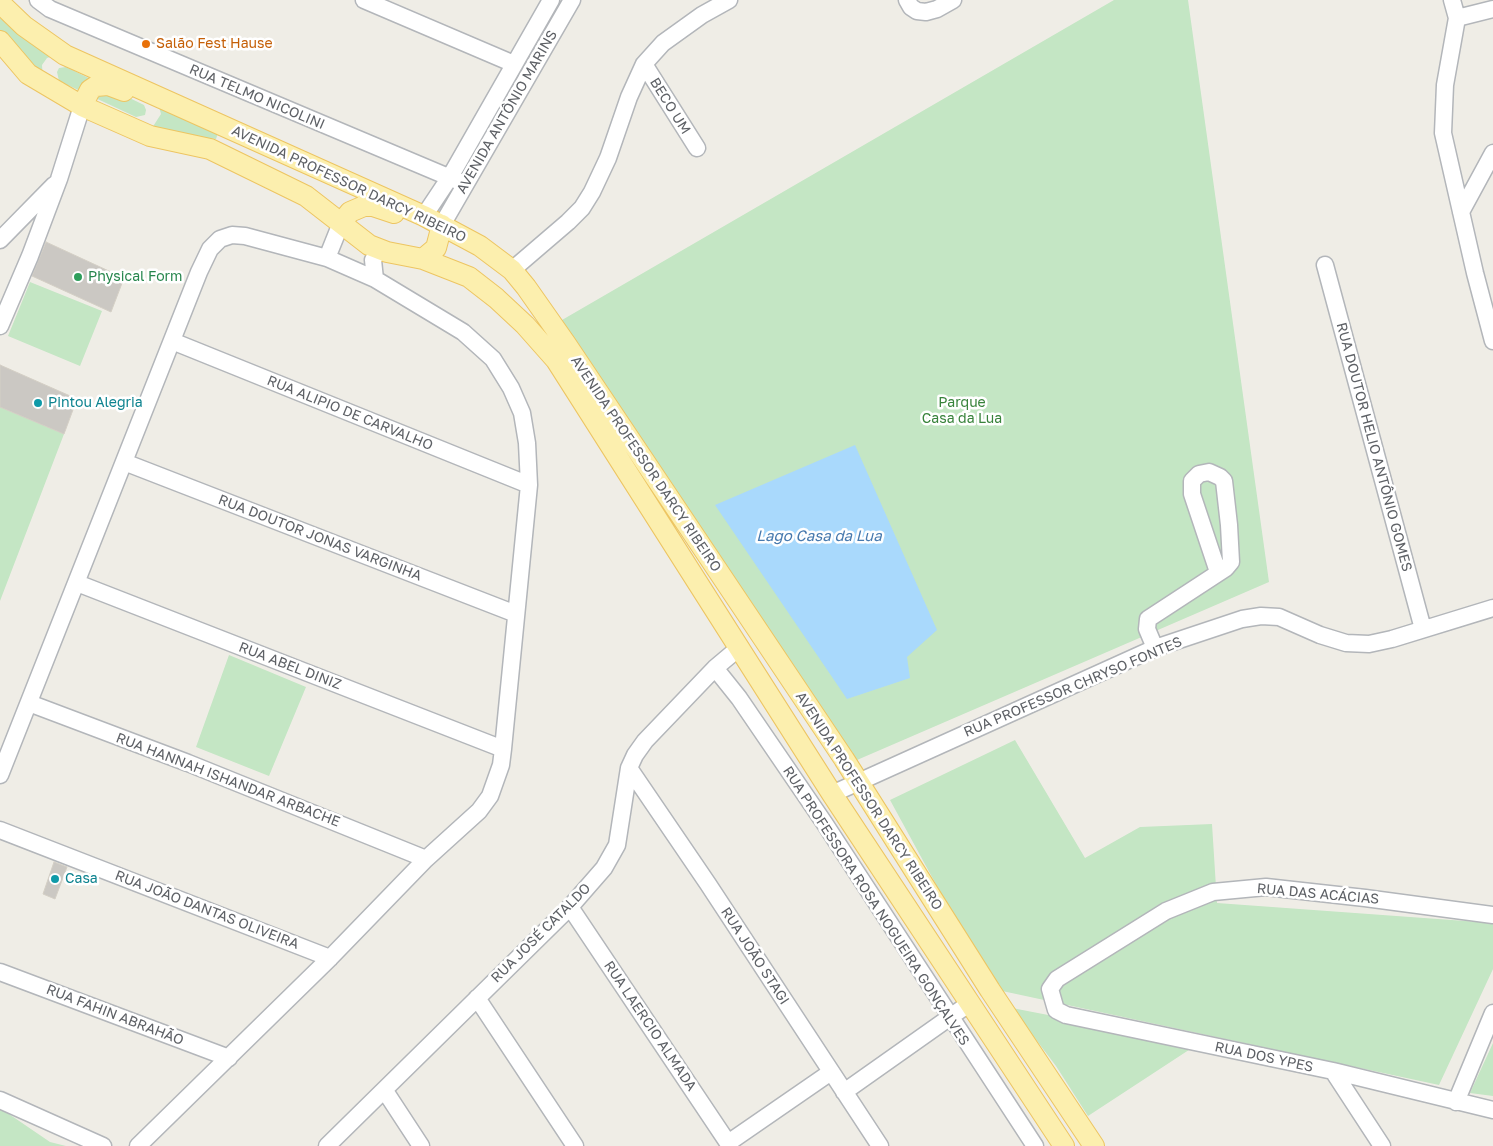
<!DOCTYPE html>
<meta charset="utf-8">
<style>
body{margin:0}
canvas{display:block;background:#efede6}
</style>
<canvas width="1493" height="1146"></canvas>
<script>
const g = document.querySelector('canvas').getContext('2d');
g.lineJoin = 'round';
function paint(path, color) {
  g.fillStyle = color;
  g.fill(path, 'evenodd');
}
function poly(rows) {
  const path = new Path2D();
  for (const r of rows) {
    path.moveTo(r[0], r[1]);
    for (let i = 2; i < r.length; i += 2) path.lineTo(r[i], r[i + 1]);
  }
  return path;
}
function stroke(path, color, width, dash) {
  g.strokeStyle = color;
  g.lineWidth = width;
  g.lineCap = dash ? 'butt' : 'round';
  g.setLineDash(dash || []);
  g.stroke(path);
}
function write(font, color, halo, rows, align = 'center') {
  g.font = font + ' "Golos Text",sans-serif';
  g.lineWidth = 5;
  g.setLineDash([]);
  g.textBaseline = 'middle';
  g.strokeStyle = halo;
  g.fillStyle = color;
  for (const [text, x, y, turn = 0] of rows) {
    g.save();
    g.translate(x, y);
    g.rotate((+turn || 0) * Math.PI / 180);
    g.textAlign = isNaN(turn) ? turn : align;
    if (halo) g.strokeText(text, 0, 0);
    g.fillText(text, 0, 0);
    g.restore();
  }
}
paint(poly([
 [1114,0,1188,0,1269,582,857,760,562,320],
 [0,18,15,31,56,55,47,58,42,65,43,79,0,36],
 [66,67,144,105,146,110,145,115,136,117,59,81,57,72,59,68],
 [158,103,218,133,216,139,163,134,152,128,161,114],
 [30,282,102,311,80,366,8,336],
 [0,407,64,434,0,601],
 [229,655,306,687,269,776,196,747],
 [1015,740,1085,858,1140,827,1212,824,1217,903,1493,923,1493,969,1439,1085,993,989,890,800],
 [1012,1008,1198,1044,1088,1116,1056,1066],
 [1493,1043,1493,1096,1470,1093],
 [0,1103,3,1110,50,1142,66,1146,0,1146]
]), '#c4e6c4');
paint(poly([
 [855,445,937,630,907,657,910,678,847,699,715,505]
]), '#a9d9fc');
const building = poly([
 [46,242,124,278,111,312,32,276,46,242],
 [0,365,77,399,64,434,0,407,0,365],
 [54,862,67,867,55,899,43,894,54,862]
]);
paint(building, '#cbc8c3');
stroke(building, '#d4cfc5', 1);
const minor = poly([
 [38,0,50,9,465,184],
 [364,0,514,64],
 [907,0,911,7,917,11,926,12,937,9,953,0],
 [1452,0,1457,18,1445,85,1443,133,1475,273,1493,341],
 [1457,18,1493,9],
 [644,64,697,148],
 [1461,212,1493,153],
 [424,216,450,177,551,0],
 [442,225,572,0],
 [0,240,54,185],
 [327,258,341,223],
 [1325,265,1423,629],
 [512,270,568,222,582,208,592,192,608,158,629,97,644,64,663,43,702,15,729,0],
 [375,279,373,260,379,249],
 [0,326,30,256,59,179,82,106],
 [172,341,529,485],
 [124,462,516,614],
 [77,583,503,749],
 [1155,648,1147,629,1148,619,1226,568,1231,562,1229,525,1224,481,1220,477,1209,472,1199,474,1192,481,1192,494,1218,572],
 [715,668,739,698,825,824,1035,1146],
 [29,703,188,763,426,859],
 [629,768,708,884,880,1146],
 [0,775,199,272,210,249,220,239,232,235,245,236,327,258,375,279,463,332,493,359,511,388,522,413,527,443,529,485,503,749,501,765,490,796,479,811,426,859,330,958,138,1146],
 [832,794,1155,648,1242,619,1261,616,1279,617,1320,635,1346,643,1369,644,1392,639,1493,608],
 [0,830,330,958],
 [570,907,730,1146],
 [1493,915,1365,898,1266,887,1213,892,1166,911,1057,979,1050,989,1056,1010,1066,1015,1333,1071,1493,1110],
 [0,972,229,1058],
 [477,998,575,1146],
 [1333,1071,1382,1146],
 [385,1091,421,1146],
 [844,1092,970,1003],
 [0,1100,103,1146],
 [1456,1102,1493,1013],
 [728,1143,831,1072],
 [327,1146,570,907,604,868,617,845,629,768,635,755,645,741,715,668,740,647]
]);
const major = poly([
 [0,3,24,26,65,55,424,216,480,246,512,270,526,287,566,344,844,759,990,990,1094,1146],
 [0,41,28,74,82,106,150,136,210,149,306,196,369,245,387,252,423,259,469,277,496,298,525,325,556,360,832,794,1064,1146],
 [82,106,90,90,96,86,108,85,124,91],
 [341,223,350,212,364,206,373,206,394,213],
 [423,259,436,248,442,225]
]);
stroke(minor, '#b3b6ba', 19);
stroke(major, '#edc562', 22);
stroke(minor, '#fff', 16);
stroke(major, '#fcefae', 20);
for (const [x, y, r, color] of [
 [146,44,5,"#e8710a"],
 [78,277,5,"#2e9e5b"],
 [38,403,5,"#0f9aa8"],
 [55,879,5,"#0f9aa8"]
]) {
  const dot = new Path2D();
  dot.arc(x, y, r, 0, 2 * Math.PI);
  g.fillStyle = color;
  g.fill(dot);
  stroke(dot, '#fff', 2);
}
write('14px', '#c56008', '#fff', [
 ["Salão Fest Hause",156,44]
], 'left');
write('14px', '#5e6166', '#fff', [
 ["RUA TELMO NICOLINI",257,97,23],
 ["BECO UM",670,106,58],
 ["AVENIDA ANTÔNIO MARINS",507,112,-60],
 ["AVENIDA PROFESSOR DARCY RIBEIRO",349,184,25],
 ["RUA ALIPIO DE CARVALHO",350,413,22],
 ["RUA DOUTOR HELIO ANTÔNIO GOMES",1374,447,75],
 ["AVENIDA PROFESSOR DARCY RIBEIRO",646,464,56],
 ["RUA DOUTOR JONAS VARGINHA",320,538,21],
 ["RUA ABEL DINIZ",290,666,21],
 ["RUA PROFESSOR CHRYSO FONTES",1073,687,-23],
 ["RUA HANNAH ISHANDAR ARBACHE",228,780,21],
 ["AVENIDA PROFESSOR DARCY RIBEIRO",869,801,57],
 ["RUA DAS ACÁCIAS",1318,894,5],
 ["RUA PROFESSORA ROSA NOGUEIRA GONÇALVES",876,906,57],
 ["RUA JOÃO DANTAS OLIVEIRA",207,910,21],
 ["RUA JOSÉ CATALDO",541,933,-45],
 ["RUA JOÃO STAGI",755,956,57],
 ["RUA FAHIN ABRAHÃO",115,1015,21],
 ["RUA LAERCIO ALMADA",650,1026,56],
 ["RUA DOS YPES",1264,1057,12]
]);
write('14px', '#27864d', '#fff', [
 ["Physical Form",88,277]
], 'left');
write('14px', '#0d838f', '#fff', [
 ["Pintou Alegria",48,403],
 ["Casa",65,879]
], 'left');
write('14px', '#38833b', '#fff', [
 ["Parque",962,403],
 ["Casa da Lua",962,419]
]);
write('italic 15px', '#4679ae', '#fff', [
 ["Lago Casa da Lua",819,536]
]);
</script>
